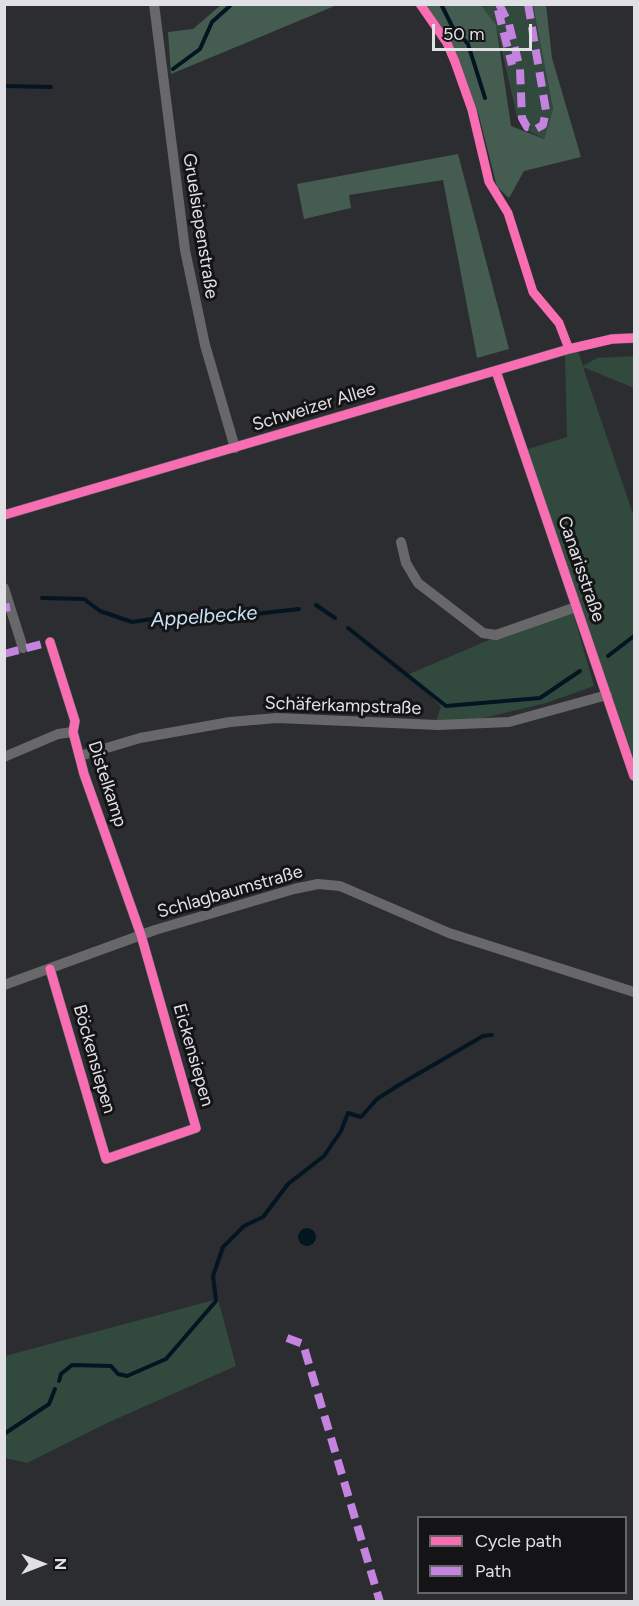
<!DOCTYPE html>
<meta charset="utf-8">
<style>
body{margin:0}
#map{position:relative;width:639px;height:1606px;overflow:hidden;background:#2c2d30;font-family:Figtree,sans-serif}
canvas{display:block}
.frame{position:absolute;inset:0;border:6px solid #e0e0e5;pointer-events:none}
.legend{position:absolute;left:417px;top:1516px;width:210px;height:78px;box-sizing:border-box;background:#141417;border:2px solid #666669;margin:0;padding:8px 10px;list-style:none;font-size:18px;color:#e0e0e5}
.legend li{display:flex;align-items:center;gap:12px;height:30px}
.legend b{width:30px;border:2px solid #666669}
.north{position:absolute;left:12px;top:1534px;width:60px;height:60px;-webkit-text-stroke:4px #141417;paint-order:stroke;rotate:90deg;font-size:16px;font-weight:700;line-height:24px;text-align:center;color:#e0e0e5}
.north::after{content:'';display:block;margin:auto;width:21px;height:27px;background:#e0e0e5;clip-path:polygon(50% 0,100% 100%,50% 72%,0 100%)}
.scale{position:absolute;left:432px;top:24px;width:100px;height:27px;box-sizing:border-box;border:3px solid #e0e0e5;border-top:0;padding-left:8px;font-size:18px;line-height:21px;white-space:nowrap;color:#e0e0e5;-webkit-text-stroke:4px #141417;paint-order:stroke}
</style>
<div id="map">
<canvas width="639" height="1606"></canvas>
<div class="frame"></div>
<ul class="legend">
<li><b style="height:8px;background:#f96db3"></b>Cycle path</li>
<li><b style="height:8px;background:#c483df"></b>Path</li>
</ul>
<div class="north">N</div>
<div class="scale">50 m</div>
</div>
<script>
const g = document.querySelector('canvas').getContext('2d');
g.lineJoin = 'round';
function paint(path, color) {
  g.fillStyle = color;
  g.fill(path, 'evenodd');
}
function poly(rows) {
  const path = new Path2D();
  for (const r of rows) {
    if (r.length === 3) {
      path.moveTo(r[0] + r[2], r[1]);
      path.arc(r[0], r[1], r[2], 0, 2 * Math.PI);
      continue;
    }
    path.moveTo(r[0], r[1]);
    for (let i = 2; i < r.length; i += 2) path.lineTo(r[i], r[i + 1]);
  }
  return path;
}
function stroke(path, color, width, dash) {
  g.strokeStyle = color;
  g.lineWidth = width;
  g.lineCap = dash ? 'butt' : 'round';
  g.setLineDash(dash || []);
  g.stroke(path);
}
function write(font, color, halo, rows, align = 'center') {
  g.font = font + ' Figtree,sans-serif';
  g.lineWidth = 6;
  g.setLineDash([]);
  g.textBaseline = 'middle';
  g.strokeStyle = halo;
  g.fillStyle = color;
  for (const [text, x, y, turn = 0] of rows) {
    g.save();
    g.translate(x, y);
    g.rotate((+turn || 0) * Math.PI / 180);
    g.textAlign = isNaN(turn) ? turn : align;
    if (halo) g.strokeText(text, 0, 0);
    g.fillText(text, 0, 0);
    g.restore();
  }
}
paint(poly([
 [481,5,533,5,553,109,544,139,523,128,517,117,496,25],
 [578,351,583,366,597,358,634,356,634,388,583,367,634,517,634,760,525,450,567,437,565,354],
 [572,609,594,686,546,703,463,723,435,723,441,707,409,674,496,637],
 [218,1299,236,1366,107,1423,27,1463,5,1458,5,1356]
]), '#32493d');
paint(poly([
 [222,4,337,4,337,5,171,74,168,32,193,29],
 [421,5,481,5,496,25,511,126,544,139,553,109,533,5,546,5,552,58,581,157,524,171,509,198,497,187,479,116,455,51],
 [458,154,509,349,477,358,443,180,349,195,351,208,304,219,297,184]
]), '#445d50');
paint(poly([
 [307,1237,9]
]), '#041522');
stroke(poly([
 [441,4,452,26,468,44,485,98],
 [173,69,200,49,212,22,232,4],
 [4,86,51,87],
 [42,598,84,599,100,611,132,622,152,619,186,622,299,609],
 [316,605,335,618],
 [348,628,446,706,540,698,580,671],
 [608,656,634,636],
 [59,1381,61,1374,72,1365,111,1366,118,1374,127,1376,166,1359,216,1301,213,1276,223,1247,244,1226,263,1217,288,1184,324,1156,341,1131,348,1113,361,1117,377,1099,399,1085,483,1036,492,1035],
 [4,1434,49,1404,55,1389]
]), '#041522', 4);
stroke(poly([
 [154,4,185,250,205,345,235,448],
 [496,371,634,776],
 [4,515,569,349,612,339,634,338],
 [401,542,406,563,418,583,483,633,496,635,576,607],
 [4,588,23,648],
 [50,642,75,721,73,732,84,774,141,935,196,1128,106,1159,50,969],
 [80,756,140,738,230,722,277,718,438,725,509,722,607,695],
 [4,757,58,734,73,732],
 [4,985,155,930,294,889,318,884,340,886,449,933,634,992]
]), '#68686a', 10);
stroke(poly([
 [499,4,509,24,520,69,522,118,527,127,536,129,543,125,546,111,528,4],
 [498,10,512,65],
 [4,608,10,607],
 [4,654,50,642],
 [287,1338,303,1344,380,1602]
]), '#c483df', 8, [15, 8]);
stroke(poly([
 [420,4,447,43,455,62,472,110,489,182,508,213,533,292,559,323,569,349],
 [496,371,634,776],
 [4,515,569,349,612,339,634,338],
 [50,642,75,721,73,732,84,774,141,935,196,1128,106,1159,50,969]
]), '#f96db3', 9);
write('18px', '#e0e0e5', '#141417', [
 ["Gruelsiepenstraße",200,226,81],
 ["Schweizer Allee",314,407,-17],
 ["Canarisstraße",581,569,71],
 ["Schäferkampstraße",343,706,2],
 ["Distelkamp",107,784,72],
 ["Schlagbaumstraße",230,892,-16],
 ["Eickensiepen",193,1055,74],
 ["Böckensiepen",94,1059,74]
]);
write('italic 20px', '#c7e3f9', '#141417', [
 ["Appelbecke",204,617,-4]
]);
</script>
